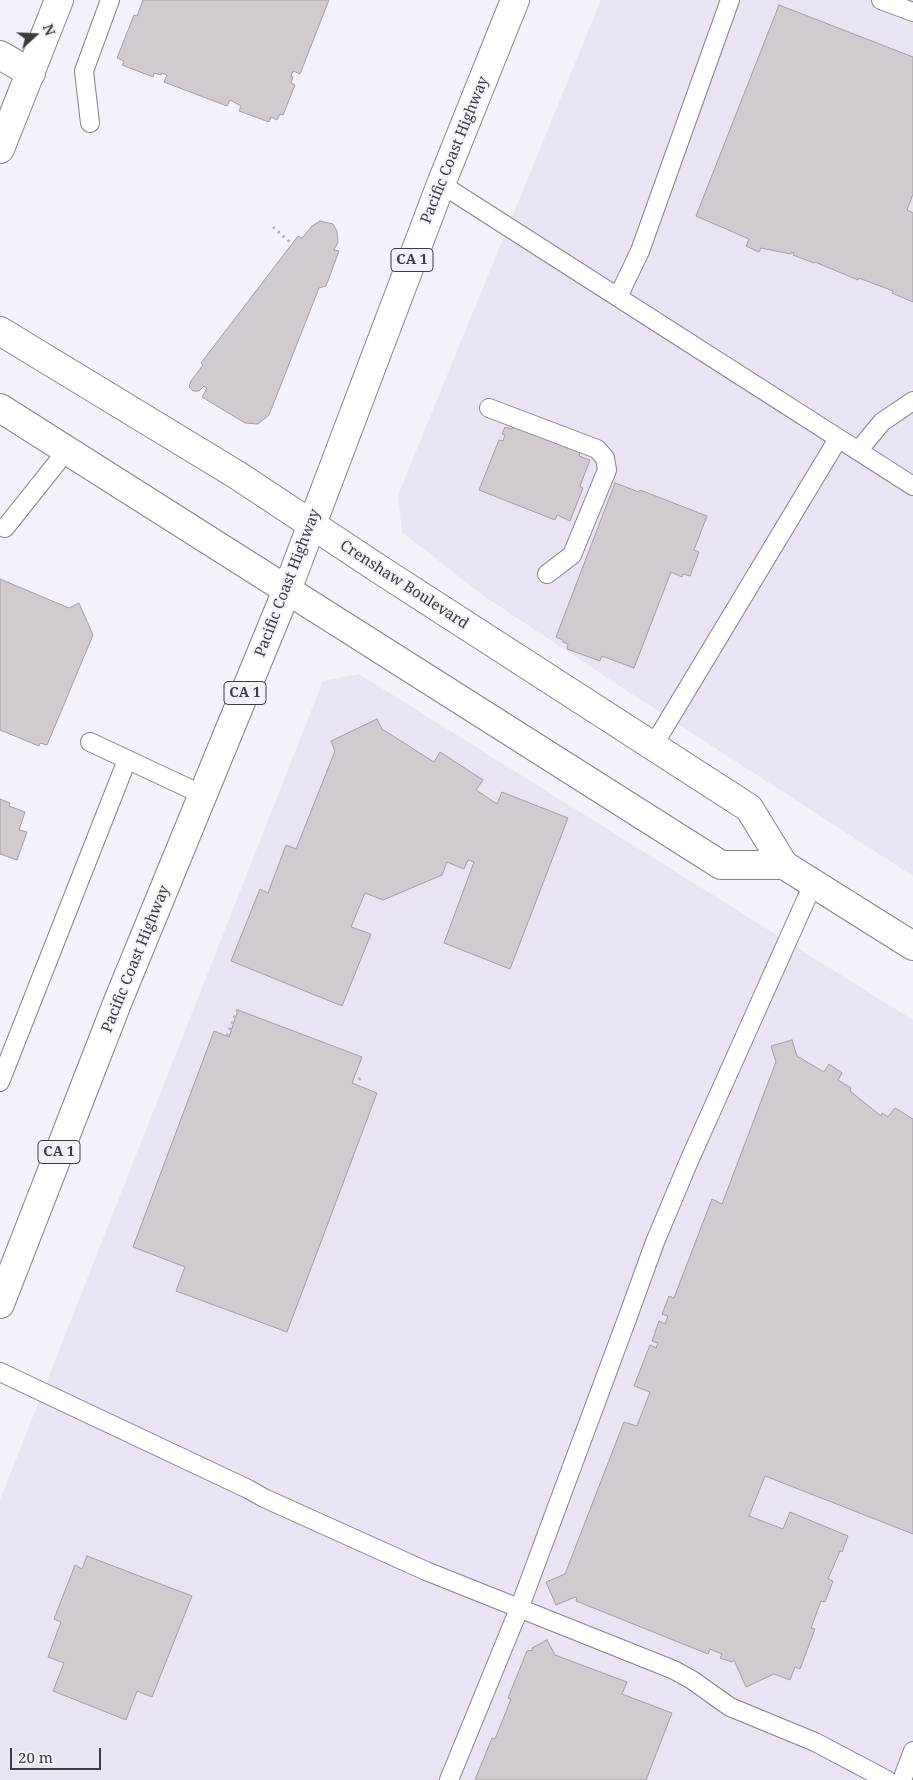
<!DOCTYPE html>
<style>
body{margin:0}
#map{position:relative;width:913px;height:1780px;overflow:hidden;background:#f4f1fa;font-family:"Noto Serif",serif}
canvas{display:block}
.north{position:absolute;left:10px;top:10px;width:50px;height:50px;-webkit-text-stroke:4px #f4f1fa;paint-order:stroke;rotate:70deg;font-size:14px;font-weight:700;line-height:20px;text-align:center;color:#3b3a3e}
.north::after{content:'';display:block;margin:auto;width:18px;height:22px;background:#3b3a3e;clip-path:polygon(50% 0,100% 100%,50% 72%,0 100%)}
.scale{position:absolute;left:10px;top:1748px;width:91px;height:22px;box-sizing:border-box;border:2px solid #3b3a3e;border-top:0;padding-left:6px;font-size:15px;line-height:18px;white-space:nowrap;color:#3b3a3e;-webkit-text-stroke:4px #f4f1fa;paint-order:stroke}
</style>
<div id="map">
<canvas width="913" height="1780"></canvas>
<div class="north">N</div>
<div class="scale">20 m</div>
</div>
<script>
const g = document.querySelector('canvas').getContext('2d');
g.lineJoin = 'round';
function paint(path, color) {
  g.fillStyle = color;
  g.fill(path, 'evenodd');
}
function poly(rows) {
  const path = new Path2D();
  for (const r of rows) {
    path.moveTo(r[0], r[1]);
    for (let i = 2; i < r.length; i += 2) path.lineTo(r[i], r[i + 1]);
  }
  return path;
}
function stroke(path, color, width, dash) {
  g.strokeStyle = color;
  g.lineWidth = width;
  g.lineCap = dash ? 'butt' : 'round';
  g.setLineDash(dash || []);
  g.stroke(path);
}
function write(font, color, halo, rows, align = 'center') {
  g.font = font + ' "Noto Serif",serif';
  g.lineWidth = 4;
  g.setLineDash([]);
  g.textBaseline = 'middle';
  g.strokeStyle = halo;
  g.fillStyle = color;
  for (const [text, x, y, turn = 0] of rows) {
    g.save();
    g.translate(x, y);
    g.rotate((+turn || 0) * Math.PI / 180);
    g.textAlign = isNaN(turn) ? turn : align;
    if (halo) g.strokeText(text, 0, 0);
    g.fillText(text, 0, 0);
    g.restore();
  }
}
paint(poly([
 [601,0,913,0,913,876,627,691,481,594,402,532,398,495],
 [359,674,913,1020,913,1780,0,1780,0,1500,323,681]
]), '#e9e3f4');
const building = poly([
 [143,0,329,0,300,74,293,71,291,76,293,77,291,83,295,85,283,115,280,114,277,120,271,117,269,122,239,111,241,106,230,100,227,106,164,82,167,75,162,73,161,75,154,73,153,77,122,65,124,61,117,58,134,15,137,16,143,0],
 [779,5,913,57,913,194,907,210,913,213,913,302,892,293,893,291,859,278,858,280,815,262,814,263,793,255,794,253,791,252,791,254,761,248,759,252,746,246,749,239,696,216,779,5],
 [320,221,333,224,337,231,338,242,334,250,339,251,326,286,319,288,269,415,258,424,245,423,202,397,207,388,204,386,199,391,193,391,189,387,191,381,203,365,201,363,298,236,302,238,312,226,320,221],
 [515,420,580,451,579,456,590,460,580,486,583,488,570,521,557,515,555,520,479,490,499,440,503,441,505,435,502,434,505,427,512,429,515,420],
 [615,483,639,492,640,490,707,516,694,550,699,552,690,576,683,574,682,577,671,572,634,668,602,656,600,661,567,649,568,644,563,642,563,640,556,637,615,483],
 [0,579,69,608,79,603,93,635,47,745,40,743,39,746,0,730,0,579],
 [377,719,382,729,434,762,440,752,483,780,476,790,497,804,502,792,568,818,510,969,444,943,474,862,468,860,464,869,447,862,442,875,383,900,365,893,351,927,371,934,342,1006,231,961,260,889,268,893,286,845,296,849,335,751,331,741,377,719],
 [0,799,10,803,9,806,25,812,19,830,27,832,17,860,0,854,0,799],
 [238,1010,362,1057,352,1083,377,1093,287,1332,176,1291,185,1267,133,1247,214,1031,229,1037,238,1010],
 [792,1040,797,1056,824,1072,829,1064,842,1073,838,1080,851,1088,850,1091,881,1116,882,1113,888,1117,895,1108,913,1119,913,1534,765,1476,749,1516,783,1529,790,1512,848,1536,842,1552,840,1551,828,1579,833,1581,825,1602,821,1601,811,1628,815,1629,800,1669,795,1667,790,1680,774,1674,746,1687,734,1660,732,1662,720,1658,722,1654,710,1649,708,1654,576,1601,577,1598,575,1597,556,1605,546,1582,565,1574,624,1422,637,1426,650,1392,634,1386,650,1345,656,1348,658,1343,652,1341,659,1321,665,1324,668,1316,662,1314,669,1296,674,1298,712,1199,722,1204,776,1062,771,1046,792,1040],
 [87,1556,192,1596,152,1697,137,1691,126,1720,53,1691,64,1663,48,1657,61,1622,54,1619,75,1565,82,1569,87,1556],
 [547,1640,555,1655,627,1682,622,1694,672,1713,646,1780,475,1780,492,1738,495,1739,511,1699,508,1698,527,1651,533,1650,532,1648,547,1640]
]);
paint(building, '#d1cad1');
stroke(building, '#a59ea5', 1);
const lane = poly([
 [881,0,913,12],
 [90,123,84,71,110,0],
 [441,184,913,486],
 [618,297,640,251,730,0],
 [489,408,597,449,605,458,607,470,572,555,547,574],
 [858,451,882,422,913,401],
 [5,528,67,450],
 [90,742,203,795],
 [653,746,838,439],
 [0,1082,127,760],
 [0,1372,248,1489,264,1498,426,1571,674,1670,692,1680,730,1707,815,1742,887,1780],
 [449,1780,519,1609,627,1319,655,1242,689,1161,813,884],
 [902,1780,913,1751]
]);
const street = poly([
 [0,55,31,73],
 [0,149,59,0]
]);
const primary = poly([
 [0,331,237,475,382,571,749,808,784,865,913,946],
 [0,408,721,865,784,865]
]);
const highway = poly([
 [0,1304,118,1001,287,590,441,184,515,0]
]);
stroke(lane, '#85828a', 20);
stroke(street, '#85828a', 30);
stroke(primary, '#85828a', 30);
stroke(highway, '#85828a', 30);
stroke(poly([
 [273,227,292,244],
 [227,1036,239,1006],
 [359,1080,362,1074]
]), '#b5b3ba', 3, [2.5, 4]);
stroke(lane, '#fff', 18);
stroke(street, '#fff', 28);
stroke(primary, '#fff', 28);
stroke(highway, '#fff', 28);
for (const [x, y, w] of [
 [412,260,42],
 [245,693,42],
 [59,1152,42]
]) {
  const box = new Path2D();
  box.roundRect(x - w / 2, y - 11.5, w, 23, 4);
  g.fillStyle = '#f4f1fa';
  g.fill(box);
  stroke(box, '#3b3a3e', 1);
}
write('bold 14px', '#3b3a3e', null, [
 ["CA 1",412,260],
 ["CA 1",245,693],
 ["CA 1",59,1152]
]);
write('15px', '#3b3a3e', '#f4f1fa', [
 ["Pacific Coast Highway",455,150,-68],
 ["Pacific Coast Highway",288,583,-69],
 ["Crenshaw Boulevard",404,585,33],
 ["Pacific Coast Highway",136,959,-68]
]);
</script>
